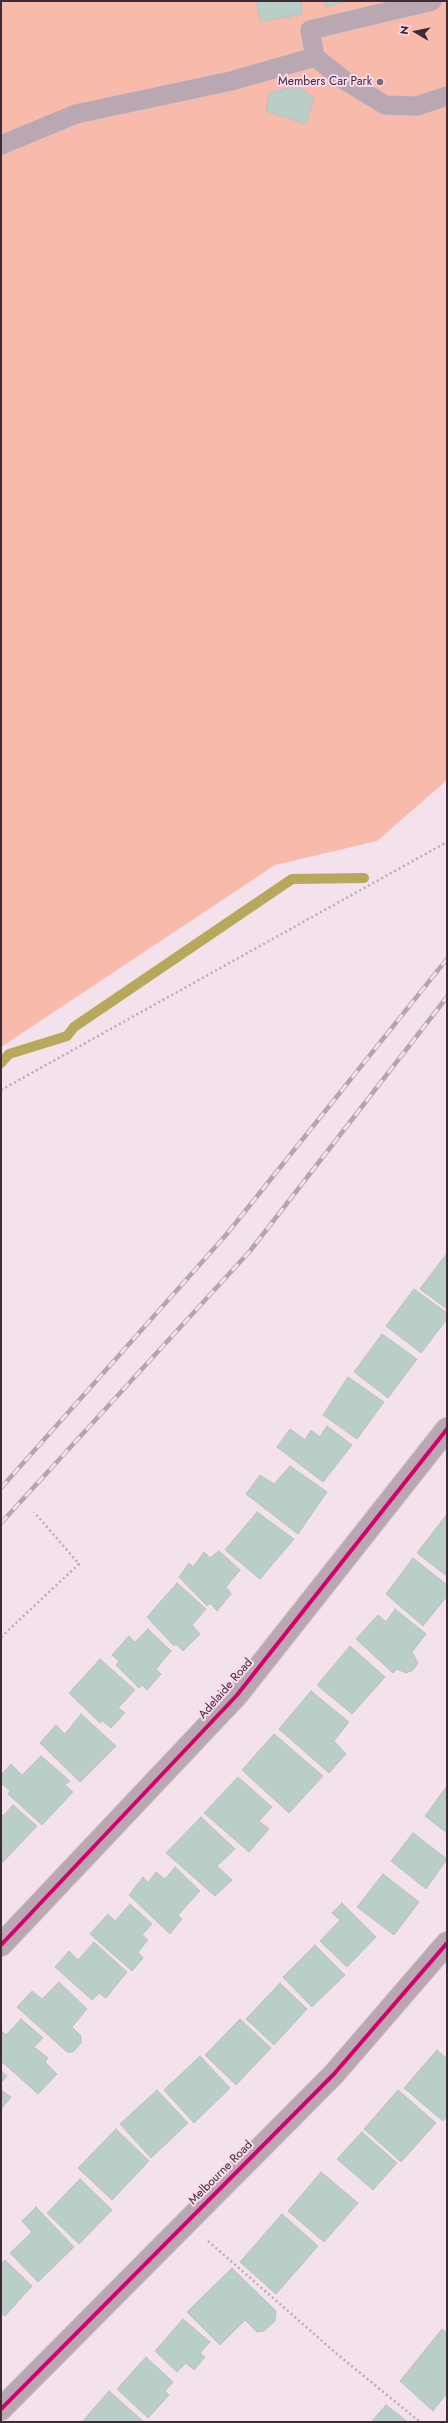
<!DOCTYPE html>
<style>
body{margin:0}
#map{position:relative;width:448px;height:2423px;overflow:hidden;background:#f3e1ec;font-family:Jost,sans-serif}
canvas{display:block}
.frame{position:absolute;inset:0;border:2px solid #3f2a37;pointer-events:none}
.north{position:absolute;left:396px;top:12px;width:40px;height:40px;-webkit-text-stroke:3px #fadaed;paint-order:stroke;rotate:279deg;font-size:11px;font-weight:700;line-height:16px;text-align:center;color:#3f2a37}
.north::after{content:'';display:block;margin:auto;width:14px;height:18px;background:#3f2a37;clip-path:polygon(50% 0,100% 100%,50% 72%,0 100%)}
</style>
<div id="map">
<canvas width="448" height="2423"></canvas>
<div class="frame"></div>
<div class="north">N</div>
</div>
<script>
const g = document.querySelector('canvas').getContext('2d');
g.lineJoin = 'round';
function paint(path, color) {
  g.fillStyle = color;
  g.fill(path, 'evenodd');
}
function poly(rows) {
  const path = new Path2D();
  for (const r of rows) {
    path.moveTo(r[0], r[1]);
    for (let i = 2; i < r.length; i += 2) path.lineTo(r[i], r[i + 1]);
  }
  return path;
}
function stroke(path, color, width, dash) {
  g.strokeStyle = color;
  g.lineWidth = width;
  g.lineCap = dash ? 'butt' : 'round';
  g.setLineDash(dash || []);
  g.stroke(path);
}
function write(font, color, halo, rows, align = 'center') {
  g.font = font + ' Jost,sans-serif';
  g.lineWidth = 4;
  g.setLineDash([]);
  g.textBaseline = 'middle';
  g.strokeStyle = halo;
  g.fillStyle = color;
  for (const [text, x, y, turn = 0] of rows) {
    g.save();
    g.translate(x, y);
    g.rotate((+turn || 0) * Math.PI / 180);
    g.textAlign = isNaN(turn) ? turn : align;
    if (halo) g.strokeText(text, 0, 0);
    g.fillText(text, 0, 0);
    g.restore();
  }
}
paint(poly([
 [1,1,447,1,447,780,377,841,275,865,1,1047]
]), '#f7baab');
stroke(poly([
 [1,1063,9,1054,67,1036,74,1027,292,879,364,878]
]), '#b8a85c', 10);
const building = poly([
 [256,1,301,1,302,14,261,22,256,1],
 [325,1,346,1,326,7,325,1],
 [298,86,314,98,306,124,266,111,269,93,298,86],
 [447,1253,447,1309,420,1289,447,1253],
 [414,1289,447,1313,447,1319,421,1353,386,1326,414,1289],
 [382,1334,417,1359,388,1398,354,1372,382,1334],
 [348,1377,384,1402,357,1439,323,1415,348,1377],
 [327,1426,352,1445,323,1482,277,1447,290,1429,305,1440,311,1430,320,1437,327,1426],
 [290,1466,327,1492,298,1534,246,1494,260,1475,274,1484,290,1466],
 [257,1512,294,1539,260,1579,225,1550,257,1512],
 [447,1514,447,1576,417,1553,447,1514],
 [219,1551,240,1570,226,1587,231,1594,217,1611,210,1603,207,1606,179,1577,189,1563,193,1567,204,1552,210,1558,219,1551],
 [413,1558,447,1585,447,1596,423,1626,386,1594,413,1558],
 [177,1583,206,1609,192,1625,200,1634,183,1651,176,1644,174,1646,147,1617,177,1583],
 [395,1609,426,1634,412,1652,418,1663,413,1670,406,1673,397,1669,393,1673,356,1639,378,1615,386,1622,395,1609],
 [148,1629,171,1651,156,1669,161,1674,147,1690,142,1685,139,1688,116,1665,119,1661,112,1655,129,1636,135,1642,148,1629],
 [350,1646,385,1677,352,1714,317,1685,350,1646],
 [100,1659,135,1690,118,1708,125,1713,111,1728,103,1721,100,1723,69,1693,100,1659],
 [311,1691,349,1722,334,1741,346,1754,329,1773,279,1729,311,1691],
 [81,1714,116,1746,80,1782,40,1743,56,1725,65,1734,81,1714],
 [274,1734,323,1776,289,1813,242,1770,274,1734],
 [41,1756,70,1781,65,1785,73,1792,42,1825,8,1794,10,1791,1,1783,1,1775,11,1764,22,1775,41,1756],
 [238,1777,272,1807,259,1821,269,1829,249,1852,204,1813,238,1777],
 [447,1786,447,1833,425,1816,447,1786],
 [13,1805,37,1826,2,1863,1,1814,3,1816,13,1805],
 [201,1817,235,1849,217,1866,232,1880,215,1896,166,1853,201,1817],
 [413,1833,447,1859,426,1889,391,1861,413,1833],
 [175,1867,200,1891,178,1915,182,1919,170,1934,129,1895,143,1877,148,1883,156,1872,165,1879,175,1867],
 [383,1874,419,1902,394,1935,357,1907,383,1874],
 [342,1903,376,1937,347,1967,320,1941,340,1920,332,1913,342,1903],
 [130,1904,152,1924,142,1935,148,1940,138,1952,143,1958,132,1971,90,1934,108,1914,115,1921,130,1904],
 [94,1942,127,1972,106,1998,99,1993,92,2000,55,1967,69,1951,78,1960,94,1942],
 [315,1945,345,1975,312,2007,283,1977,315,1945],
 [59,1982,87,2009,72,2027,81,2036,81,2043,73,2052,67,2052,17,2007,32,1991,42,1999,59,1982],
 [280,1983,307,2009,274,2045,246,2019,280,1983],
 [21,2019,43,2038,34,2047,48,2058,45,2062,57,2074,38,2094,1,2061,1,2031,6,2035,21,2019],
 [240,2019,271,2048,236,2085,205,2055,240,2019],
 [437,2050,447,2059,447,2116,443,2121,404,2088,437,2050],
 [200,2056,230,2088,194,2123,164,2090,200,2056],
 [1,2071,7,2076,1,2083,1,2071],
 [1,2090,11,2097,1,2109,1,2090],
 [157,2090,188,2123,151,2158,120,2124,157,2090],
 [398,2090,436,2123,401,2162,364,2129,398,2090],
 [116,2129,149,2161,112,2200,78,2168,116,2129],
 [362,2132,397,2163,373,2190,337,2159,362,2132],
 [321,2172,358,2203,324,2242,288,2211,321,2172],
 [80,2179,112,2210,79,2244,47,2213,80,2179],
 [36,2207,74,2247,38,2282,10,2253,32,2232,22,2221,36,2207],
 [282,2214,318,2246,276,2294,240,2262,282,2214],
 [5,2260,32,2286,5,2316,1,2313,1,2264,5,2260],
 [232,2268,276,2311,275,2321,264,2331,257,2332,245,2320,220,2345,187,2312,232,2268],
 [183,2319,210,2342,200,2353,205,2357,194,2370,186,2363,177,2372,155,2351,183,2319],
 [442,2329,447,2333,447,2393,433,2411,400,2381,442,2329],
 [146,2357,173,2382,165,2391,169,2395,148,2418,117,2389,146,2357],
 [109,2391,144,2422,82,2422,109,2391],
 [386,2405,408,2422,371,2422,386,2405]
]);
paint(building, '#b8cec6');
stroke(building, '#bdc0bf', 1);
const lane = poly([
 [432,1,310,30,315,57,344,80,385,105,417,106,447,96],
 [1,145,76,114,231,81,315,57]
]);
const street = poly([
 [1,1945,237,1695,447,1429],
 [1,2409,334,2074,447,1943]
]);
stroke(lane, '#cdbec7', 20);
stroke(street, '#cdbec7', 24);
stroke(poly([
 [1,1090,447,842],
 [1,1637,79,1564,34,1512],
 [208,2241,337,2354,420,2422]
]), '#bbabb5', 2.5, [2, 3]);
stroke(lane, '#b9a8b2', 19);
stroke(street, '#b9a8b2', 22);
const rail = poly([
 [1,1488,226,1235,447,959],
 [1,1523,250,1251,447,997]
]);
stroke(rail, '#b3a5ae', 4.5);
stroke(rail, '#fadaed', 3, [9]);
stroke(poly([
 [1,1945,237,1695,447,1429],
 [1,2409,334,2074,447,1943]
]), '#d6006c', 4);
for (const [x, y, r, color] of [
 [380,82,4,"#7e6a76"]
]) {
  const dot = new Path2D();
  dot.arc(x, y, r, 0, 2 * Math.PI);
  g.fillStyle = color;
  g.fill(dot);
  stroke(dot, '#fadaed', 1.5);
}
write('12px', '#3f2a37', '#fadaed', [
 ["Members Car Park",372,82]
], 'right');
write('12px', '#3f2a37', '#fadaed', [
 ["Adelaide Road",226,1689,-49],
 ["Melbourne Road",221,2173,-45]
]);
</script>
